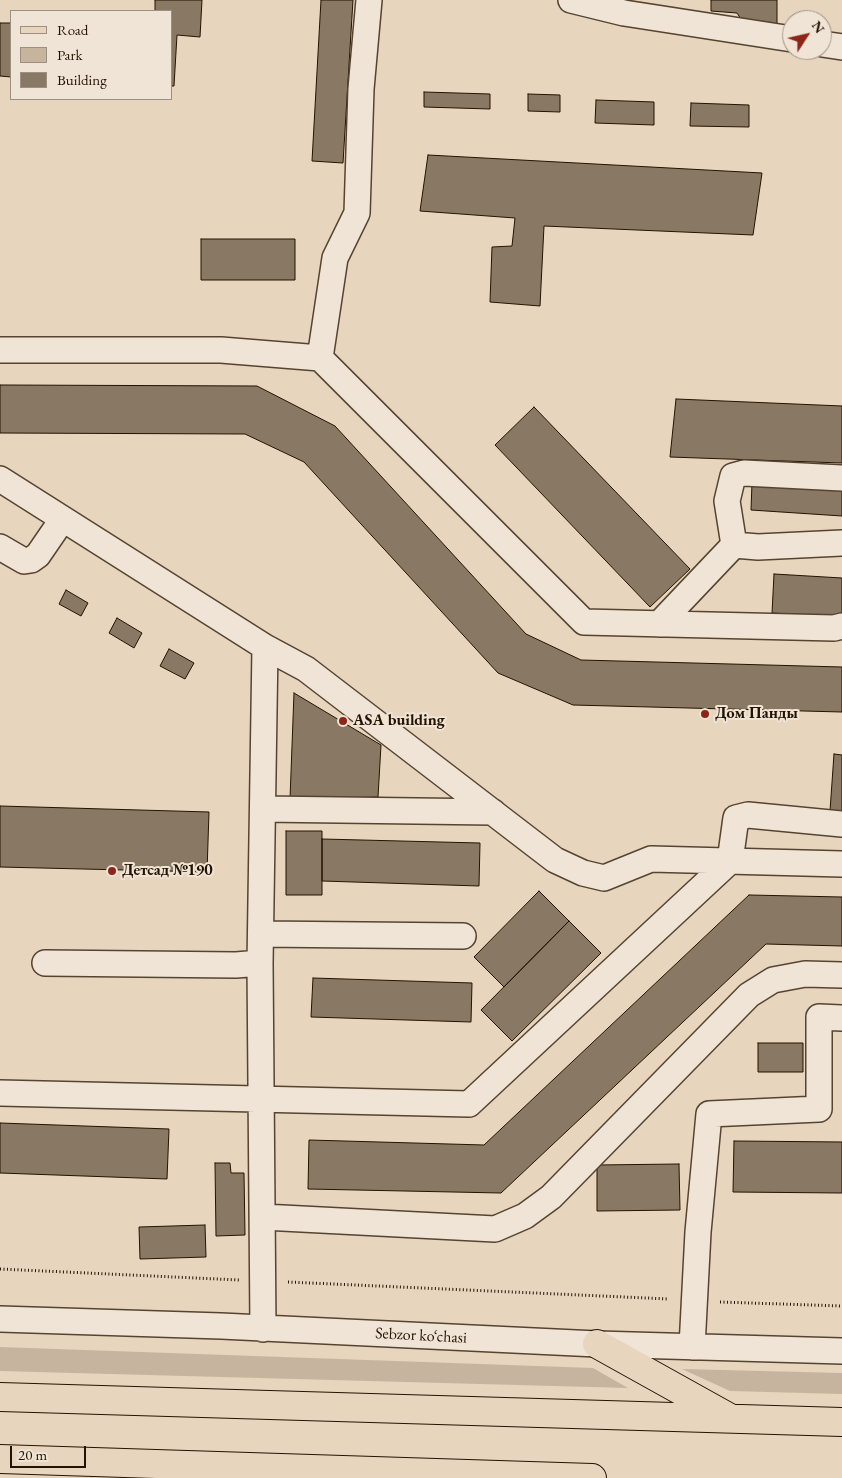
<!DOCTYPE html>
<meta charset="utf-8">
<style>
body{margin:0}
#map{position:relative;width:842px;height:1478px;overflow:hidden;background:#e7d5be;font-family:"EB Garamond",serif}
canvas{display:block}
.legend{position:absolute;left:10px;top:10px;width:162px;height:90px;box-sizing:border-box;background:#efe4d5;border:1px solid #9e9080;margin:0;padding:6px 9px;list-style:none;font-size:15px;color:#241300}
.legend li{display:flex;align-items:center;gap:10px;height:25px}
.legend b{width:25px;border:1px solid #9e9080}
.north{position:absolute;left:782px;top:10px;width:50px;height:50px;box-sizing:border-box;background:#efe4d5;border:1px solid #9e9080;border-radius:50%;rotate:55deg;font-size:14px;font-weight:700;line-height:20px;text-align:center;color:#241300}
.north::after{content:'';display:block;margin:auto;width:18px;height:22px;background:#8f2418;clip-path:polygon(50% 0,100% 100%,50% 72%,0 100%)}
.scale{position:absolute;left:10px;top:1446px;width:76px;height:22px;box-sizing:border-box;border:2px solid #241300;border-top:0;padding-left:6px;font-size:15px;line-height:18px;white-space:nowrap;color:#241300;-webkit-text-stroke:4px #efe4d5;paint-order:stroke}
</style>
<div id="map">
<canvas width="842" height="1478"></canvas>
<ul class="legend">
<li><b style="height:6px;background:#e7d5be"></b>Road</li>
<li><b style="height:14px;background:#c6b49e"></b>Park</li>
<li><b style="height:14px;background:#897863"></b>Building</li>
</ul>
<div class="north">N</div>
<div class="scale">20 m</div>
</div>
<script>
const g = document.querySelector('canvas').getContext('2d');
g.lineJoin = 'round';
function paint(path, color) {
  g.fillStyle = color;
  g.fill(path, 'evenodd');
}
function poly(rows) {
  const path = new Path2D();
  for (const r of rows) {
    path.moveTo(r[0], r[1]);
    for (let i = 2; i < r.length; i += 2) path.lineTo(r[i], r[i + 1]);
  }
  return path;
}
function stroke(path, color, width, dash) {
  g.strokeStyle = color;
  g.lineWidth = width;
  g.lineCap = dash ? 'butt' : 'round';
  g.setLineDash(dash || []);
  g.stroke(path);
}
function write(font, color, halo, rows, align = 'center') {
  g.font = font + ' "EB Garamond",serif';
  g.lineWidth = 4;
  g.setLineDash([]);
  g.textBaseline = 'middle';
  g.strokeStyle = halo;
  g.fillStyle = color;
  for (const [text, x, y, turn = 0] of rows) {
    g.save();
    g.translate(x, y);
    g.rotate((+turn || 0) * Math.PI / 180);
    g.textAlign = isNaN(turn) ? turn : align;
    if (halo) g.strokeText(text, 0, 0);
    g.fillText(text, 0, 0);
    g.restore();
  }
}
paint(poly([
 [0,1347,593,1368,628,1388,0,1371],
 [682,1369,842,1373,842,1394,730,1391]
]), '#c6b49e');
const building = poly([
 [155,0,202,0,200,37,177,35,174,86,171,86,171,11,155,11,155,0],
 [321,0,353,0,343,163,312,161,321,0],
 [711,0,777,0,777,27,745,25,737,13,711,11,711,0],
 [0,23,11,23,11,77,0,76,0,23],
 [424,92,490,94,490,109,424,107,424,92],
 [528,94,560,95,560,112,528,111,528,94],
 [596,100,654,102,654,125,595,123,596,100],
 [691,103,749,105,749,127,690,126,691,103],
 [428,155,762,173,753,235,544,226,540,306,490,302,492,247,512,246,515,218,420,211,428,155],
 [201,239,295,239,295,280,201,280,201,239],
 [0,385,257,386,335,426,526,634,581,660,842,667,842,712,573,705,498,673,304,462,245,434,0,433,0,385],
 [676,399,842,406,842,463,670,457,676,399],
 [534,407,690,569,650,607,495,445,534,407],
 [752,483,842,489,842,516,751,510,752,483],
 [774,574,842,578,842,617,772,613,774,574],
 [66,590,88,603,81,616,59,604,66,590],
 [117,618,142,633,134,648,109,633,117,618],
 [169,649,194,663,185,679,160,666,169,649],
 [294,693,381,745,378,797,290,799,294,693],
 [834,754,842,755,842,812,830,811,834,754],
 [0,806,209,812,207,872,0,867,0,806],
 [286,831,322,831,322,895,286,895,286,831],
 [322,839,480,843,479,886,322,881,322,839],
 [539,891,569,921,504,987,474,957,539,891],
 [749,895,842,897,842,946,766,944,501,1193,308,1189,309,1140,484,1145,749,895],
 [569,921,601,953,512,1041,481,1010,569,921],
 [313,978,472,983,471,1022,311,1017,313,978],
 [758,1043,803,1043,803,1072,758,1072,758,1043],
 [0,1123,169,1129,167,1179,0,1173,0,1123],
 [734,1141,842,1142,842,1193,733,1192,734,1141],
 [215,1163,230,1163,231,1173,244,1173,245,1235,216,1236,215,1163],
 [679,1164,680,1210,597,1211,597,1165,679,1164],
 [205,1225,206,1257,140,1259,139,1227,205,1225]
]);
paint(building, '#897863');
stroke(building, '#241300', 1);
const minor = poly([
 [571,0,624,13,792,39],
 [822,44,842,47],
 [0,350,221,350,320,358,335,258,357,213,361,89,369,0],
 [320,358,584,622,834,628,842,626],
 [0,479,265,647,306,669,555,860,583,873,604,878,651,859,842,864],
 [734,545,727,501,733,476,744,473,842,478],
 [0,547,24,561,31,560,38,555,62,520],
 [659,624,734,545,758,547,842,543],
 [263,809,493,812],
 [261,934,463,936],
 [45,963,236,965,260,963],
 [0,1093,469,1104,730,861,736,818,748,815,842,824],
 [263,1217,495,1229,525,1216,551,1197,749,995,773,980,805,974,842,975],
 [0,1319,221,1326,597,1344,842,1351],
 [263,1329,260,963,265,647],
 [692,1347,698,1232,709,1114,819,1109,819,1017,842,1018]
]);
const major = poly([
 [597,1344,730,1418],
 [0,1397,842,1422],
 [0,1459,592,1478]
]);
stroke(minor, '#554430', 28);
stroke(major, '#241300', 30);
stroke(poly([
 [0,1269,239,1280],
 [288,1282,669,1299],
 [720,1302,842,1306]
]), '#241300', 3, [1, 2.5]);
stroke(minor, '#efe4d5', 25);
stroke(major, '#e7d5be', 28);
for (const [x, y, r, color] of [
 [705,714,5,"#8f2418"],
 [343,721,5,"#8f2418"],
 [112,871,5,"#8f2418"]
]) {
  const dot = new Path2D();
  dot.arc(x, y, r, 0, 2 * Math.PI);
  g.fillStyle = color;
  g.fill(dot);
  stroke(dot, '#efe4d5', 2);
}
write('bold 16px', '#241300', '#efe4d5', [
 ["Дом Панды",715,714],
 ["ASA building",353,721],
 ["Детсад №190",122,871]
], 'left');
write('16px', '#241300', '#efe4d5', [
 ["Sebzor ko‘chasi",421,1336,3]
]);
</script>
